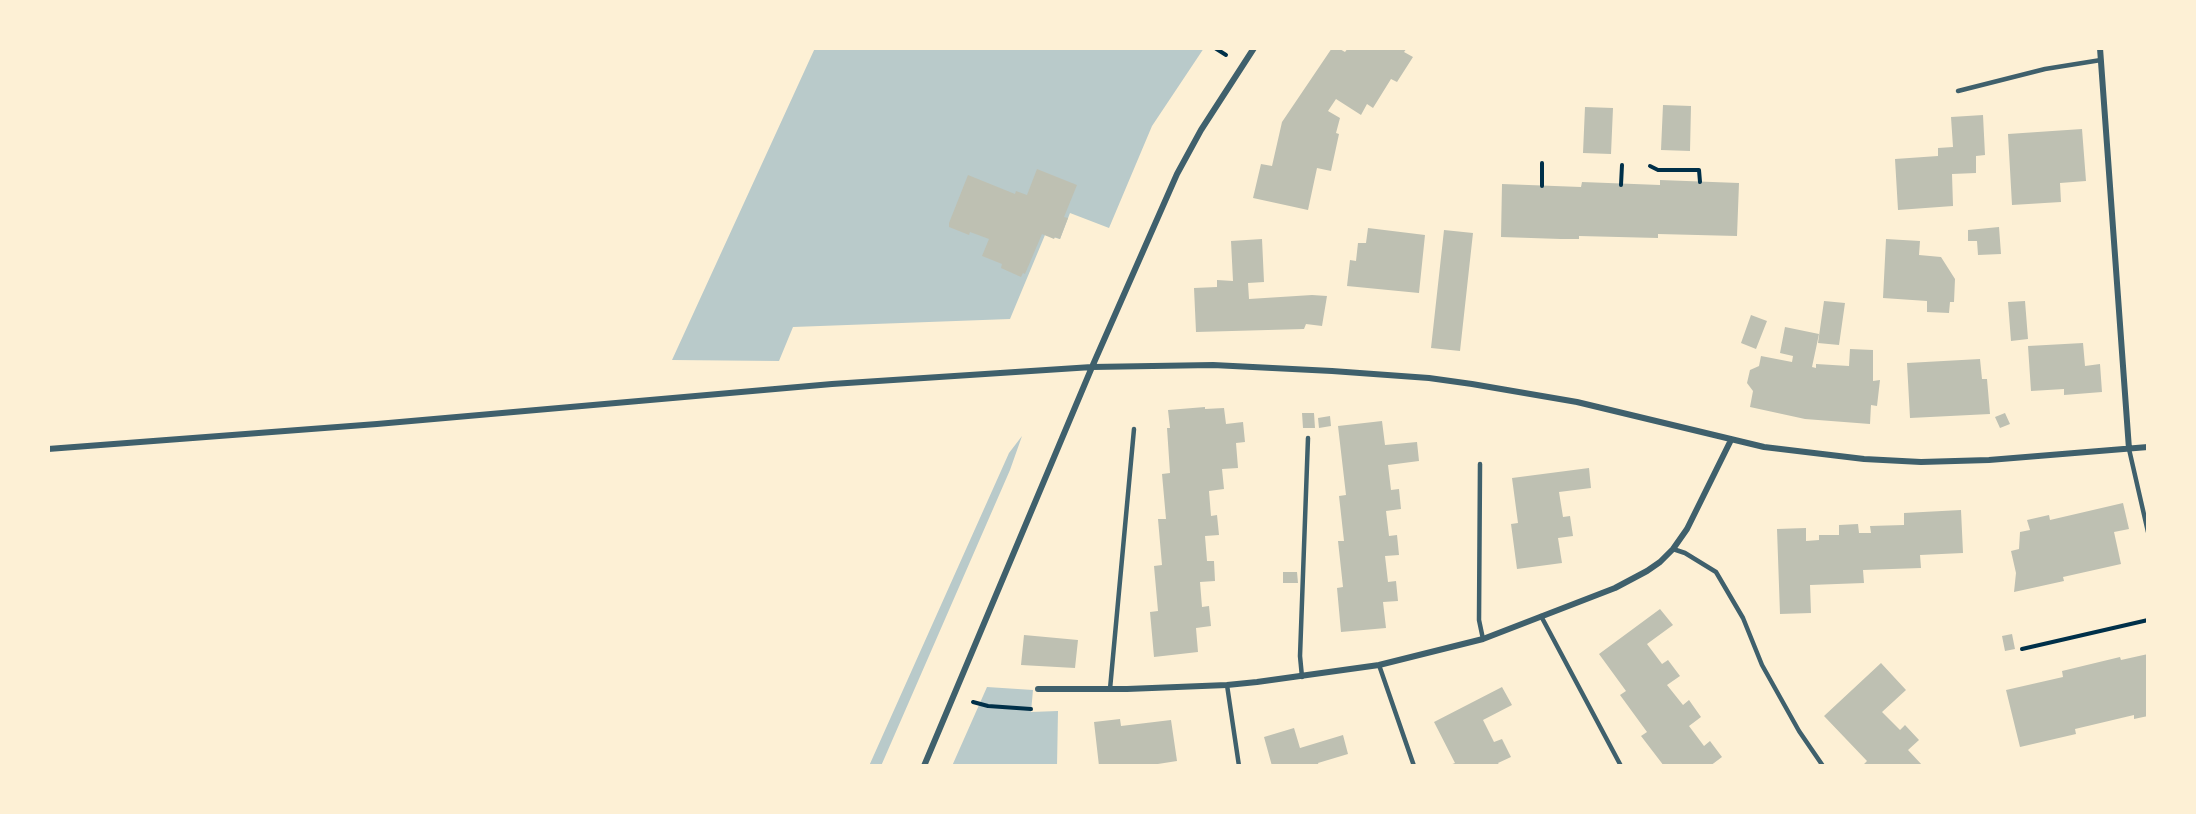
<!DOCTYPE html>
<style>
body{margin:0}
#map{position:relative;width:2196px;height:814px;overflow:hidden;background:#fdf0d5;font-family:"DM Sans",sans-serif}
canvas{display:block}
.frame{position:absolute;inset:0;border:50px solid #fdf0d5;pointer-events:none}
</style>
<div id="map">
<canvas width="2196" height="814"></canvas>
<div class="frame"></div>
</div>
<script>
const g = document.querySelector('canvas').getContext('2d');
g.lineJoin = 'round';
function paint(path, color) {
  g.fillStyle = color;
  g.fill(path, 'evenodd');
}
function poly(rows) {
  const path = new Path2D();
  for (const r of rows) {
    path.moveTo(r[0], r[1]);
    for (let i = 2; i < r.length; i += 2) path.lineTo(r[i], r[i + 1]);
  }
  return path;
}
function stroke(path, color, width, dash) {
  g.strokeStyle = color;
  g.lineWidth = width;
  g.lineCap = dash ? 'butt' : 'round';
  g.setLineDash(dash || []);
  g.stroke(path);
}
paint(poly([
 [815,48,1204,48,1152,126,1109,228,1070,213,1060,239,1045,235,1010,319,793,327,779,361,672,360],
 [1022,436,1010,470,881,766,869,766,1009,453],
 [987,687,1033,690,1031,712,1058,711,1057,766,952,766]
]), '#b9caca');
paint(poly([
 [1332,48,1338,48,1345,52,1348,48,1407,48,1404,52,1413,57,1397,82,1391,79,1373,108,1367,104,1361,115,1336,99,1328,111,1340,118,1336,133,1339,134,1331,171,1317,168,1308,210,1253,198,1261,164,1272,166,1282,122],
 [1663,105,1691,106,1690,151,1661,150],
 [1585,107,1613,108,1611,154,1583,153],
 [1983,115,1985,155,1976,156,1976,173,1952,174,1953,206,1898,210,1895,159,1938,156,1938,148,1953,147,1951,117],
 [2082,129,2086,181,2060,183,2061,202,2012,205,2008,134],
 [1037,169,1077,185,1064,217,1068,218,1060,239,1055,237,1054,239,1042,234,1025,274,1023,273,1021,277,1001,268,1002,264,982,256,989,239,970,232,969,235,949,227,949,223,968,175,1015,194,1016,191,1027,195],
 [1660,180,1739,183,1737,236,1658,234,1658,238,1579,236,1579,239,1561,239,1501,237,1502,184,1581,187,1582,182,1660,185],
 [1999,227,2001,254,1978,255,1977,241,1968,241,1968,230],
 [1368,228,1425,235,1419,293,1347,286,1350,260,1356,261,1358,243,1366,243],
 [1444,230,1473,233,1460,351,1431,348],
 [1262,239,1264,282,1248,283,1249,299,1312,295,1327,296,1322,326,1306,324,1304,329,1196,332,1194,288,1217,287,1217,280,1233,281,1231,241],
 [1886,239,1920,241,1919,255,1941,257,1955,279,1954,302,1950,302,1949,313,1927,312,1927,301,1883,298],
 [1824,301,1845,303,1839,345,1818,343],
 [2025,301,2028,339,2011,341,2008,302],
 [1751,315,1767,321,1756,349,1741,343],
 [1785,327,1819,334,1812,367,1816,368,1816,364,1849,366,1850,349,1873,350,1873,381,1880,380,1877,406,1871,405,1870,424,1805,419,1750,407,1753,391,1747,383,1750,370,1759,366,1761,356,1792,362,1793,356,1780,353],
 [2083,343,2085,366,2100,364,2102,392,2064,395,2064,389,2031,391,2028,346],
 [1980,359,1982,379,1987,379,1990,414,1910,418,1907,363],
 [1205,407,1205,409,1224,408,1226,424,1243,422,1245,442,1236,443,1238,468,1222,469,1224,489,1209,491,1211,516,1217,515,1219,535,1205,536,1207,561,1214,561,1215,581,1200,582,1202,607,1209,606,1211,626,1196,628,1198,652,1154,657,1150,612,1158,611,1154,566,1162,565,1158,519,1166,519,1162,474,1170,473,1167,428,1170,428,1168,410],
 [1302,413,1314,413,1315,428,1303,428],
 [2005,413,2010,424,2000,428,1995,417],
 [1330,416,1331,426,1319,428,1318,418],
 [1382,421,1385,445,1417,442,1419,461,1388,465,1391,490,1399,489,1401,509,1386,511,1389,536,1397,535,1399,555,1385,556,1388,582,1396,581,1398,601,1383,602,1386,628,1341,632,1337,588,1343,587,1338,541,1344,541,1339,496,1346,495,1338,426],
 [1589,468,1591,488,1559,492,1563,517,1570,516,1573,536,1558,538,1562,563,1517,569,1511,524,1518,523,1512,478],
 [2123,503,2129,529,2114,532,2121,564,2063,577,2064,581,2014,592,2016,573,2011,551,2019,549,2020,532,2030,530,2027,520,2049,515,2050,520],
 [1961,510,1963,553,1920,555,1921,568,1863,570,1864,583,1810,585,1811,613,1780,614,1777,529,1806,528,1806,541,1819,540,1819,535,1839,535,1839,525,1858,524,1859,533,1871,533,1870,526,1904,525,1904,513],
 [1283,572,1297,572,1298,583,1283,583],
 [1660,609,1673,625,1647,644,1662,664,1668,660,1680,676,1667,685,1683,705,1689,700,1701,717,1689,726,1704,746,1710,741,1722,757,1710,766,1664,766,1641,736,1647,732,1620,695,1626,691,1599,654],
 [2012,634,2015,649,2005,651,2002,636],
 [1024,635,1078,640,1075,668,1021,665],
 [2148,654,2148,716,2134,719,2134,715,2075,729,2076,734,2020,747,2006,690,2063,677,2062,671,2120,657,2121,660],
 [1881,663,1906,690,1882,712,1900,730,1905,725,1919,740,1908,750,1923,766,1862,766,1867,761,1824,716],
 [1502,687,1512,705,1483,720,1494,742,1502,739,1511,757,1498,763,1500,766,1447,766,1455,763,1434,722],
 [1120,719,1121,726,1171,720,1177,761,1145,766,1099,766,1094,722],
 [1294,728,1300,748,1343,735,1348,754,1318,763,1319,766,1272,766,1264,737]
]), '#bec0b2');
stroke(poly([
 [1215,48,1226,55],
 [1650,166,1658,170,1699,170,1700,182],
 [1621,185,1622,165],
 [1542,186,1542,163],
 [2022,649,2148,620],
 [973,702,988,706,1031,709]
]), '#003049', 4);
stroke(poly([
 [1958,91,2045,69,2101,60],
 [2129,449,2148,532],
 [1480,464,1479,620,1483,639],
 [1673,549,1685,553,1716,572,1743,618,1762,665,1799,731,1823,766],
 [1541,616,1621,766],
 [1379,665,1414,766],
 [1302,677,1300,656,1308,438],
 [1227,685,1239,766],
 [1110,689,1134,429]
]), '#3f606c', 4.5);
stroke(poly([
 [2100,48,2129,449],
 [48,449,377,424,832,384,1092,367,1213,365,1332,371,1429,378,1472,384,1577,402,1764,447,1864,459,1921,462,1989,460,2148,447],
 [1038,689,1127,689,1227,685,1257,682,1379,665,1483,639,1615,588,1647,571,1660,562,1673,549,1687,529,1731,440],
 [924,766,1092,367,1177,174,1201,130,1254,48]
]), '#3f606c', 6);
</script>
